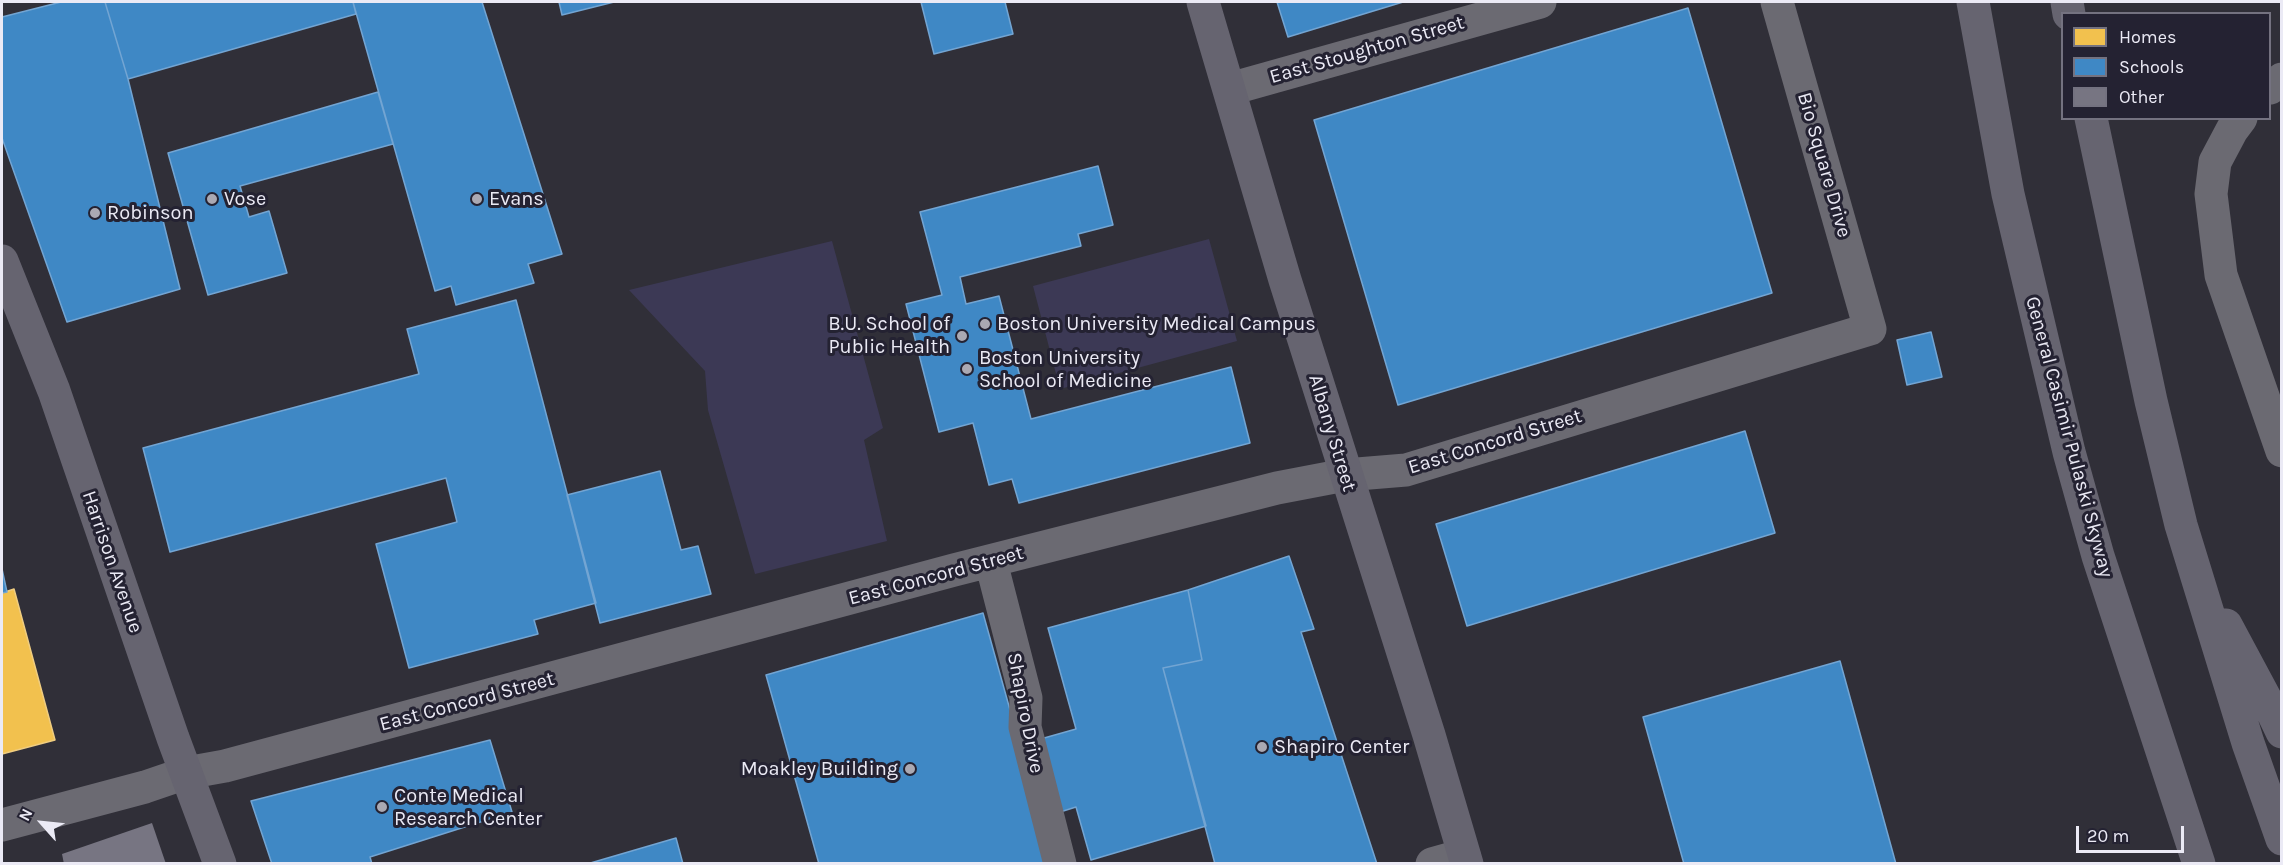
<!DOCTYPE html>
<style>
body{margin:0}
#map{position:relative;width:2283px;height:865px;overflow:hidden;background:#302f38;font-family:Karla,sans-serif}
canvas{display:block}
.frame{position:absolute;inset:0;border:3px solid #ebeaf5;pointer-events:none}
.legend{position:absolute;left:2061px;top:12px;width:210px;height:108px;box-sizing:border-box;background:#242232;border:2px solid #747280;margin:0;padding:8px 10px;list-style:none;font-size:18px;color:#ebeaf5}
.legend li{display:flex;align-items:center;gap:12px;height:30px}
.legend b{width:30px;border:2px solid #747280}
.north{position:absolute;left:12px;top:793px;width:60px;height:60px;-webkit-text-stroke:4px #242232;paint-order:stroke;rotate:297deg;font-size:16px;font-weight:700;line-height:24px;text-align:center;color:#ebeaf5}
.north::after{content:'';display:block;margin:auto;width:21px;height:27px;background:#ebeaf5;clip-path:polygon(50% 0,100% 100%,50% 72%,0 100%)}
.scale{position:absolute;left:2076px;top:826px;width:108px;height:27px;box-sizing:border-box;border:3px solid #ebeaf5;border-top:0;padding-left:8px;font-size:18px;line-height:21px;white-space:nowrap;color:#ebeaf5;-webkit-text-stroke:4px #242232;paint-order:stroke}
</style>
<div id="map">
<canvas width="2283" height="865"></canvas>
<div class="frame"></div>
<ul class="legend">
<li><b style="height:16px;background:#f2c14e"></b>Homes</li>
<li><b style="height:16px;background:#3f88c5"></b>Schools</li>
<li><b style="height:16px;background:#777582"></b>Other</li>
</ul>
<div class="north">N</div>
<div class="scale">20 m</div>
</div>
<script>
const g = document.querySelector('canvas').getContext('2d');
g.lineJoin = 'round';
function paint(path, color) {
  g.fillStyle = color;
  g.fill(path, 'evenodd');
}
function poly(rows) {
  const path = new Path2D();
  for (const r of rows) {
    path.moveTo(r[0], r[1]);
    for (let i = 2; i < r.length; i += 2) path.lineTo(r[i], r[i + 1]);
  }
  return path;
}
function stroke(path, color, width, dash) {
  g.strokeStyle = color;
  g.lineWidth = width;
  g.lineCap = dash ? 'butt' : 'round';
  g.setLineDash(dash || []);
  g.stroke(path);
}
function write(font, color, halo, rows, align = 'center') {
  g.font = font + ' Karla,sans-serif';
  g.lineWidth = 6;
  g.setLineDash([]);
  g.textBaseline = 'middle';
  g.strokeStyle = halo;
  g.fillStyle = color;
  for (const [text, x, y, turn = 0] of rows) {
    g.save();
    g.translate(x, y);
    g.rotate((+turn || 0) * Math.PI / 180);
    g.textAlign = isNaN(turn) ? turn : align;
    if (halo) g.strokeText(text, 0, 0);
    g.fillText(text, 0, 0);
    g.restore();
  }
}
paint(poly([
 [1209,239,1237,341,1060,389,1033,286],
 [832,241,883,428,864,440,887,541,755,574,708,410,705,371,629,290]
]), '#3c3955');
const homes = poly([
 [14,589,55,740,2,754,2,593,14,589]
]);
paint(homes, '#f2c14e');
stroke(homes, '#f0cd80', 1.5);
const schools = poly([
 [61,2,105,2,128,79,180,289,67,322,2,138,2,17,61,2],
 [105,2,353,2,356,14,128,79,105,2],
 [353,2,482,2,562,254,528,264,534,283,456,305,451,286,435,291,353,2],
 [559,2,614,2,562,15,559,2],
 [921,2,1005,2,1013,34,934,54,921,2],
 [1277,2,1403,2,1288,37,1277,2],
 [1688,8,1772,293,1398,405,1314,120,1688,8],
 [378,92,393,144,240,186,249,217,269,211,287,273,208,295,168,153,378,92],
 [1098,166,1113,225,1078,234,1081,246,960,277,966,304,999,296,1031,419,1231,367,1250,443,1019,503,1012,479,989,485,973,423,939,432,906,304,942,295,920,212,1098,166],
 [516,300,596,603,534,620,538,634,409,668,376,544,457,522,446,478,170,552,143,448,419,374,407,329,516,300],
 [1931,332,1942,377,1907,385,1897,340,1931,332],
 [1745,431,1775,533,1467,626,1436,524,1745,431],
 [660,471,681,550,698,546,711,594,600,623,567,495,660,471],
 [1289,556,1314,629,1301,632,1377,864,1215,864,1163,668,1202,660,1188,590,1289,556],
 [2,569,7,592,2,593,2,569],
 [1188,590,1202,660,1163,668,1206,826,1091,860,1076,807,1057,813,1037,740,1076,729,1048,628,1188,590],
 [983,613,1053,864,819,864,766,675,983,613],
 [1840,661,1896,864,1684,864,1643,717,1840,661],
 [490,740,512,812,370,857,372,864,272,864,251,801,490,740],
 [676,838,683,864,587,864,676,838]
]);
paint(schools, '#3f88c5');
stroke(schools, '#73a5d3', 1.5);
paint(poly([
 [152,823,166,864,64,864,62,854]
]), '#777582');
stroke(poly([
 [2270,88,2282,79],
 [1230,89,1540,2],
 [2241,118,2232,130,2215,162,2211,194,2221,275,2282,451],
 [991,562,1026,698,1025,727,1060,864],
 [2,825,145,787,186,773,225,766,954,570,1277,488,1345,475,1406,470,1870,329,1777,2],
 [1432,864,1464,855]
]), '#6b6a72', 33);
stroke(poly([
 [1203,2,1285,280,1429,735,1467,864],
 [1973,2,2008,194,2069,452,2098,556,2199,864],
 [2067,2,2069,14],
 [2091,118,2151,401,2181,525,2248,743,2282,839],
 [2,261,54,391,173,738,220,864],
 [2226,625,2272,711,2282,732]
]), '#666470', 33);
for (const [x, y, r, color] of [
 [212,199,6,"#aaa9b3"],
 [477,199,6,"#aaa9b3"],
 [95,213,6,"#aaa9b3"],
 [985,324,6,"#aaa9b3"],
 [962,336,6,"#aaa9b3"],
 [967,369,6,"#aaa9b3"],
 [1262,747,6,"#aaa9b3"],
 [910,769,6,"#aaa9b3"],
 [382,807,6,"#aaa9b3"]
]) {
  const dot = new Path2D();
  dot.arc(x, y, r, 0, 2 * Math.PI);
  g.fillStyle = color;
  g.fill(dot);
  stroke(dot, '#242232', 2);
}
write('20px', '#ebeaf5', '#242232', [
 ["East Stoughton Street",1367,50,-16],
 ["Bio Square Drive",1824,165,74],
 ["Albany Street",1332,433,73],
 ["General Casimir Pulaski Skyway",2069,437,75],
 ["East Concord Street",1495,442,-17],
 ["Harrison Avenue",112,562,71],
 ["East Concord Street",936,576,-15],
 ["East Concord Street",467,702,-15],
 ["Shapiro Drive",1025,713,79]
]);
write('20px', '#ebeaf5', '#242232', [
 ["Vose",224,199],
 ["Evans",489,199],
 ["Robinson",107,213],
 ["B.U. School of",950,324,"right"],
 ["Public Health",950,347,"right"],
 ["Boston University Medical Campus",997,324],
 ["Boston University",979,358],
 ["School of Medicine",979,381],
 ["Shapiro Center",1274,747],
 ["Moakley Building",898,769,"right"],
 ["Conte Medical",394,796],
 ["Research Center",394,819]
], 'left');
</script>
